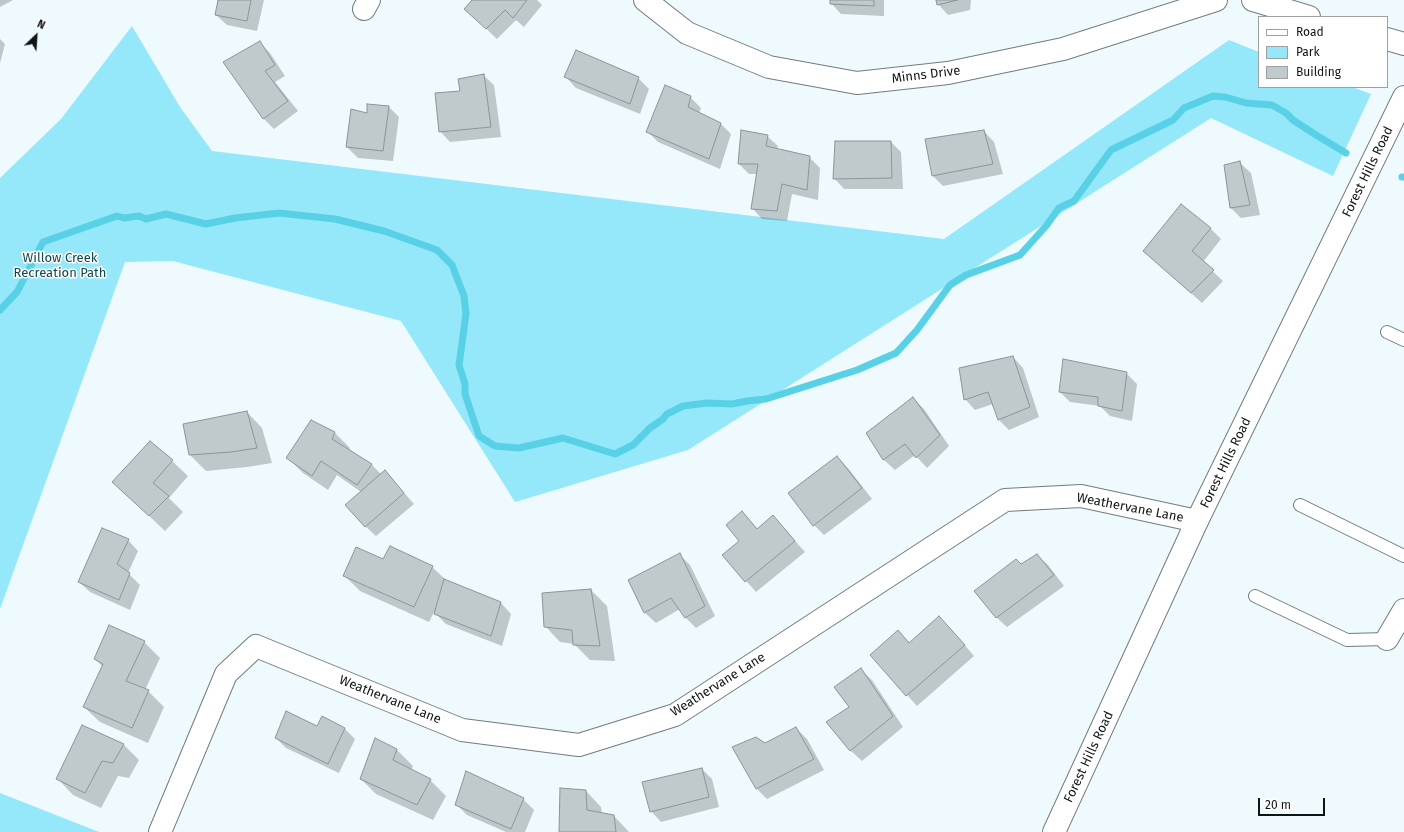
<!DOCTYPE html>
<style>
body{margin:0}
#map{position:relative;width:1404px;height:832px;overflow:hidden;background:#eefafd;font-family:"Fira Sans",sans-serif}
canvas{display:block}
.legend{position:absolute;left:1258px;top:16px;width:130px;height:72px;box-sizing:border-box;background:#fff;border:1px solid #9fa1a1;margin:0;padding:5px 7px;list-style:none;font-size:12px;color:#101415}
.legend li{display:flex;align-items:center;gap:8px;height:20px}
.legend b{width:20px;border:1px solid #9fa1a1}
.north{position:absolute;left:16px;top:16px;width:40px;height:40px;-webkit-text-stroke:3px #fff;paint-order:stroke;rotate:25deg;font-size:11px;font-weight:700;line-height:16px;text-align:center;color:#101415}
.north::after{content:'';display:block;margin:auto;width:14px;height:18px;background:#101415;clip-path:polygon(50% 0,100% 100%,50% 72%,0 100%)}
.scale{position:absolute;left:1258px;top:798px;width:67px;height:18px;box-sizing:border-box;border:2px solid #101415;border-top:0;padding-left:5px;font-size:12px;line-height:14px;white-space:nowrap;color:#101415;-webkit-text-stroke:3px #fff;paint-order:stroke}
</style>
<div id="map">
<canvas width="1404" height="832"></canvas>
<ul class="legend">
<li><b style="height:5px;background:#fff"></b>Road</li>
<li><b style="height:11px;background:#94e8f9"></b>Park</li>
<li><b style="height:11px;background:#becacc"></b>Building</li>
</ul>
<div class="north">N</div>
<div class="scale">20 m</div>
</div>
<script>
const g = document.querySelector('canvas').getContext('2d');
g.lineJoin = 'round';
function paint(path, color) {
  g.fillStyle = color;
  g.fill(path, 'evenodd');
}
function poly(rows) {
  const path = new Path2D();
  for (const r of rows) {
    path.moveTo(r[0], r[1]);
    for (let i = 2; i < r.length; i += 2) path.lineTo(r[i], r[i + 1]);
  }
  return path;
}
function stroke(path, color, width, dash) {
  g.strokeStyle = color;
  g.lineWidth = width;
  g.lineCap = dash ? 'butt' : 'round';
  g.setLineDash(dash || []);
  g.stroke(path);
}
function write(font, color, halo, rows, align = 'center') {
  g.font = font + ' "Fira Sans",sans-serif';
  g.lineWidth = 3;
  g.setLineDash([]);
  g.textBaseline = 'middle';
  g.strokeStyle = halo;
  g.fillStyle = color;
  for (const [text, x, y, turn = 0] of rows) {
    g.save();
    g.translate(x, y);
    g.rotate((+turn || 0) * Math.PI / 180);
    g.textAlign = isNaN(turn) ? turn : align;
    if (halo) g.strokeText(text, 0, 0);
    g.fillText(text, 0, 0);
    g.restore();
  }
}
paint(poly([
 [132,26,180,107,212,151,944,239,1229,40,1259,52,1259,87,1352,87,1371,94,1333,176,1211,118,688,450,515,502,401,321,173,261,125,262,0,609,0,178,61,119],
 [0,793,99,832,0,832]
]), '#94e8f9');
paint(poly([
 [0,0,13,0,0,7],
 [219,0,264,0,257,31,227,25,216,15],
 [474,0,537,0,542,5,524,27,516,20,497,39,476,19],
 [831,0,884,0,884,16,841,14,831,3],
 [937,0,971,0,970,10,948,15,938,4],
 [0,39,5,44,0,63],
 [260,43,270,53,285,76,275,82,298,111,274,129,263,118],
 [483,75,494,85,501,137,450,142,440,131,461,92],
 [566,77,638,78,649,89,640,114,576,88],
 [690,97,701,108,699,114,720,123,731,134,720,169,658,142,647,131],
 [389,107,399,117,393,161,358,158,347,147,368,115],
 [984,131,994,142,1003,174,943,186,932,175],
 [767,136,778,146,777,149,809,157,820,168,818,200,792,194,787,221,762,219,752,208,758,174,749,174,739,164],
 [891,142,901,152,903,189,844,189,834,178],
 [1240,163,1251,173,1260,215,1241,218,1231,208],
 [1210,228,1221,239,1203,262,1223,281,1202,303,1144,251],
 [1013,357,1023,368,1039,417,1009,430,998,419,993,404,975,410,965,399],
 [1126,373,1137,384,1132,421,1110,416,1100,406,1070,402,1060,392],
 [913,398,924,409,949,446,927,468,915,455,895,470,884,460,867,433],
 [247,412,262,428,272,463,247,467,206,471,190,455],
 [335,433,350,448,349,450,371,464,381,474,385,471,414,504,376,536,365,526,361,492,337,475,328,490,303,473,288,458],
 [837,457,848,468,872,499,824,535,814,525],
 [172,461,188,476,169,498,183,512,165,531,113,482],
 [742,513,758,529,773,516,805,552,756,592,724,556,741,541],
 [128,540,138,551,128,573,140,585,130,610,90,592,79,582],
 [680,555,690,565,715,616,696,628,686,618,680,609,656,623,645,613,629,580],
 [1037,555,1048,565,1064,586,1007,627,996,617,1021,565],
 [383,561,432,567,447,581,501,603,511,614,502,646,446,624,434,612,429,622,360,591,344,575],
 [591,590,607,606,615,661,590,660,574,644,560,642,545,626],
 [950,628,974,656,917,706,871,655,898,631,910,643],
 [144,642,160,658,145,690,148,691,164,707,148,743,100,722,84,707,103,667,95,659],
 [861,670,872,680,903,727,862,761,851,751,828,722,850,708],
 [322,718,345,729,355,739,339,773,286,748,276,738,317,728],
 [796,728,807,739,824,770,767,799,757,789,765,744],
 [376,740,397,750,413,766,411,770,430,780,446,796,433,820,376,794,361,779],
 [124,745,139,760,129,778,118,776,101,808,73,795,58,779],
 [702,769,712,779,719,807,661,822,651,811],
 [586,791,601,807,602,814,614,816,629,832,560,832],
 [523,799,534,810,525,832,506,832,467,815,456,804]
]), '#0003');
stroke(poly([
 [1402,177,1404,177],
 [0,310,17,292,43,242,117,216,124,218,139,216,146,219,166,214,206,224,235,218,279,213,335,219,384,231,437,250,452,265,464,296,466,314,459,365,465,384,465,394,479,436,495,446,519,448,563,438,615,454,633,445,650,428,663,419,667,414,683,406,707,403,732,404,747,401,766,399,857,370,896,353,917,330,950,285,966,275,1020,255,1046,226,1059,208,1074,201,1111,150,1173,120,1184,108,1213,96,1225,97,1246,103,1272,105,1286,113,1293,120,1316,135,1346,153]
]), '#58d1e7', 7);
const building = poly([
 [218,0,251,0,247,21,215,15,218,0],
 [472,0,527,0,513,18,505,10,486,29,464,9,472,0],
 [830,0,874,0,874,6,830,4,830,0],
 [936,0,958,0,937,5,936,0],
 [260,41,275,65,265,71,288,101,263,119,223,62,260,41],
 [576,50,639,77,630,104,564,77,576,50],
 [484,74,491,127,439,132,435,93,460,91,458,79,484,74],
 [665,85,691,96,688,107,721,123,709,159,646,132,665,85],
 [367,104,389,106,383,151,346,147,351,109,367,113,367,104],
 [741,130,768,135,766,146,810,156,807,190,782,184,777,211,751,209,758,164,738,164,741,130],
 [984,130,993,164,932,176,925,139,984,130],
 [835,141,891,141,892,178,833,179,835,141],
 [1240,161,1250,205,1230,208,1224,165,1240,161],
 [1181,204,1211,228,1192,251,1214,270,1191,293,1143,251,1181,204],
 [1013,356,1030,407,998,420,988,392,964,400,959,368,1013,356],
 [1063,359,1127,372,1122,411,1098,406,1098,397,1059,392,1063,359],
 [913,397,940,435,916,458,905,444,883,460,866,433,913,397],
 [247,411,257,448,231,452,189,455,183,424,247,411],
 [311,420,335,432,332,439,372,464,357,485,321,461,312,476,286,458,311,420],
 [150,441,173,460,153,483,169,496,149,516,112,482,150,441],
 [837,456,862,488,813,526,788,493,837,456],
 [385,470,404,493,365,527,345,505,385,470],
 [742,511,757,529,773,515,795,541,745,582,722,555,739,541,726,525,742,511],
 [102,528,129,539,117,564,130,573,119,600,78,582,102,528],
 [390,546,433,566,414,607,343,576,356,547,383,559,390,546],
 [680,553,705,606,685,618,671,598,644,613,628,580,680,553],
 [1037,554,1054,575,996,618,974,591,1016,559,1021,564,1037,554],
 [444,579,501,602,491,636,434,614,444,579],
 [591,589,600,646,573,645,572,630,544,627,542,593,591,589],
 [939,616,965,645,906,696,870,655,898,630,909,643,939,616],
 [109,625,145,641,126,681,149,690,132,728,83,707,103,664,94,659,109,625],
 [861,668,893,716,850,751,826,722,849,707,834,687,861,668],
 [286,711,317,726,322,716,345,728,328,764,275,738,286,711],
 [82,725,124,744,113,763,102,761,85,793,56,779,82,725],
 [796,727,814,759,756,789,732,747,756,737,765,743,796,727],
 [375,738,397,749,393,760,431,779,417,805,360,779,375,738],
 [702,768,709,797,650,812,642,782,702,768],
 [466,771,524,798,511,829,455,805,466,771],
 [560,788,586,790,587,810,614,815,616,832,559,832,560,788]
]);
paint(building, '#becacc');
stroke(building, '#8a9598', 1);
const service = poly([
 [1387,332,1404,340],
 [1300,505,1404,556],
 [1255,596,1347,640,1387,639]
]);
const minor = poly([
 [645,0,687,33,769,67,857,83,948,73,1063,49,1216,0],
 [1253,0,1309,17],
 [364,9,369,0],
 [1387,39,1404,44],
 [1387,639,1404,610],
 [160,832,226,674,256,646,462,730,579,745,675,715,1005,500,1081,496,1197,521]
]);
const tertiary = poly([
 [1054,832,1197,521,1404,97]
]);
stroke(service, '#717c7e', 14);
stroke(minor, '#717c7e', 24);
stroke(tertiary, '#717c7e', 24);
stroke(service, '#fff', 12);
stroke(minor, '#fff', 22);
stroke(tertiary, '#fff', 22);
write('13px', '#101415', '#fff', [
 ["Minns Drive",926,75,-7],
 ["Forest Hills Road",1368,172,-64],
 ["Forest Hills Road",1226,463,-64],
 ["Weathervane Lane",1130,508,11],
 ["Weathervane Lane",718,685,-32],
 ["Weathervane Lane",390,700,22],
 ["Forest Hills Road",1089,757,-65]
]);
write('13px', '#104750', '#fff', [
 ["Willow Creek",60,258],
 ["Recreation Path",60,273]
]);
</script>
